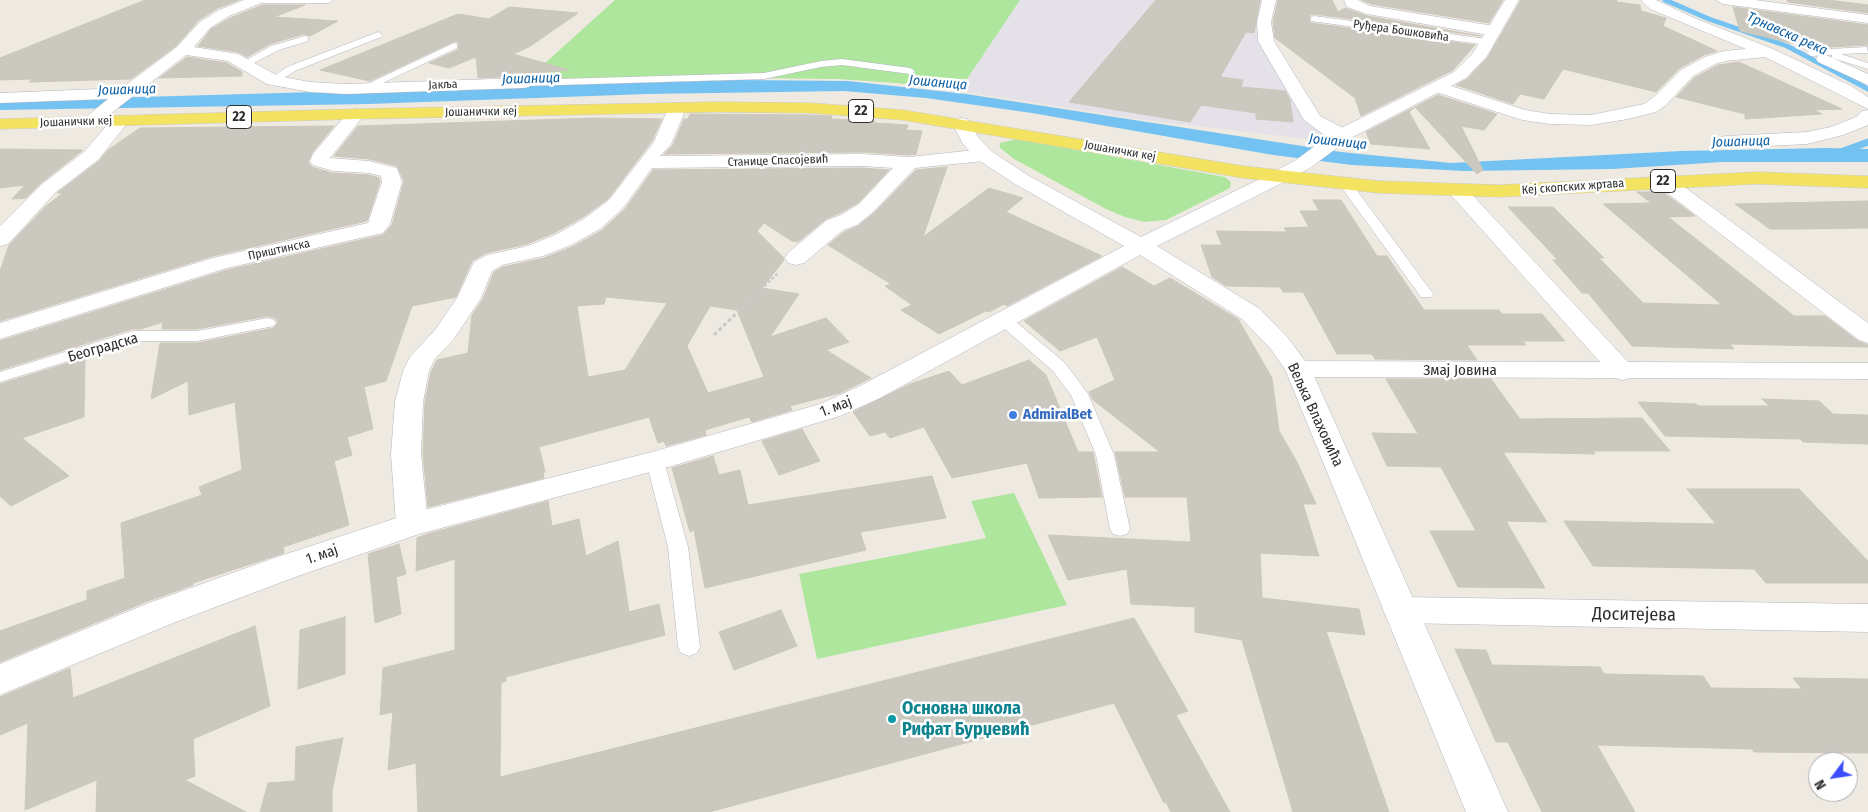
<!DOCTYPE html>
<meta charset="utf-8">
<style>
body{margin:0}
#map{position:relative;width:1868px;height:812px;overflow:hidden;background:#efeae1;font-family:"Fira Sans Condensed",sans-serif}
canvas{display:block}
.north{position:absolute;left:1808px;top:752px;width:50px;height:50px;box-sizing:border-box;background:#fff;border:1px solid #ababab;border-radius:50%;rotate:239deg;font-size:14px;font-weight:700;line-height:20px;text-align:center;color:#2e2e2e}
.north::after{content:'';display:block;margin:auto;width:18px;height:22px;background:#3f4efd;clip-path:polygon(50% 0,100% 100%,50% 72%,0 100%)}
</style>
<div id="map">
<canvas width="1868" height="812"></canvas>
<div class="north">N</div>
</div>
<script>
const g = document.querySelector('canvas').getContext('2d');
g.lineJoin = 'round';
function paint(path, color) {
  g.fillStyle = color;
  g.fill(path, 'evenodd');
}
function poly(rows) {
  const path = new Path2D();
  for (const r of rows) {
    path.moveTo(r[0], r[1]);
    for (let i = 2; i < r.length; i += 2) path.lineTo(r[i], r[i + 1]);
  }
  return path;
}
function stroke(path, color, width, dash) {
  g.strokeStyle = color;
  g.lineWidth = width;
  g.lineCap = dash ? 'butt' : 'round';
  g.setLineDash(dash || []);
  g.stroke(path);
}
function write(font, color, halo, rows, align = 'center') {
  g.font = font + ' "Fira Sans Condensed",sans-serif';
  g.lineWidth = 5;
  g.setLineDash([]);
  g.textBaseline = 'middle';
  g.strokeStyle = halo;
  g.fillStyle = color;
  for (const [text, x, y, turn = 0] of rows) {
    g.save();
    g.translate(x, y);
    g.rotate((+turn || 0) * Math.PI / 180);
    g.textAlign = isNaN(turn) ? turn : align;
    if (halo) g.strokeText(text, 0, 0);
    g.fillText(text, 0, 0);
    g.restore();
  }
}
paint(poly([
 [1020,0,1269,0,1264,36,1321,125,1333,142,1144,120,959,91]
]), '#e4e1e8');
paint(poly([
 [615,0,1020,0,959,91,897,83,837,79,746,78,523,83],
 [1017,139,1225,177,1231,182,1230,188,1166,220,1144,222,1125,217,1106,209,1014,159,1000,148,1000,143],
 [1014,493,1067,605,817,659,799,574,986,538,971,501]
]), '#aee69d');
paint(poly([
 [738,80,848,81,966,94,1341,152,1451,163,1681,151,1825,148,1868,149,1868,162,1722,162,1613,169,1463,171,1352,165,1273,155,1032,113,926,98,844,91,647,94,368,104,0,110,0,101]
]), '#73c2f2');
stroke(poly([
 [1665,0,1709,19,1787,46,1868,89]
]), '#73c2f2', 5);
stroke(poly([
 [1838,153,1868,142]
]), '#73c2f2', 7);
const building = poly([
 [145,0,239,0,218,8,199,20,176,46,131,79,29,82,33,79,0,80,0,58,145,0],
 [1156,0,1260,0,1254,33,1246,32,1220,77,1243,80,1241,87,1285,91,1290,100,1293,122,1256,119,1256,113,1201,105,1190,122,1069,102,1156,0],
 [1278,0,1332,0,1338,12,1345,8,1367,16,1481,36,1314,14,1310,15,1309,21,1311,23,1475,45,1453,70,1361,116,1355,98,1275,38,1273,22,1278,0],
 [1362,0,1503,0,1489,23,1371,4,1362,0],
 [1521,0,1617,0,1617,2,1640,5,1641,11,1666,18,1663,26,1717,51,1704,55,1680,68,1656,92,1563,69,1544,99,1520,94,1513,104,1456,85,1467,79,1488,57,1521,0],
 [1787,0,1828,0,1868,5,1868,13,1788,2,1787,0],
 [262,5,305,5,274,17,338,21,310,36,304,34,270,44,247,57,238,52,198,46,211,29,230,18,262,5],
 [509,7,578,13,529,47,513,54,569,70,517,76,478,78,476,57,449,68,429,63,458,50,459,43,455,41,370,81,320,70,458,14,489,19,509,7],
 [1733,7,1868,25,1868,45,1812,48,1740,31,1733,7],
 [187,57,227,63,242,72,242,76,159,78,187,57],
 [1739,62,1842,109,1814,110,1822,114,1745,119,1745,114,1676,97,1694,78,1718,65,1739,62],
 [1438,95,1497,114,1484,130,1461,126,1483,170,1477,174,1415,107,1409,112,1430,149,1371,144,1366,132,1438,95],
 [690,114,811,115,832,116,831,119,875,121,874,123,908,125,906,130,922,131,916,154,909,155,862,152,664,154,673,145,684,119,688,119,690,114],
 [594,118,662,119,652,141,608,199,583,217,554,233,527,244,486,253,472,261,456,297,412,306,386,381,364,387,373,429,347,437,352,455,334,461,349,525,283,547,284,553,193,583,193,585,148,601,0,662,0,631,87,600,87,591,125,578,121,523,202,495,199,487,242,470,235,402,189,415,188,381,151,399,160,343,197,343,274,328,278,322,275,318,268,316,197,329,162,329,163,322,141,329,132,329,0,370,0,341,227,270,383,235,392,225,404,181,397,166,369,159,334,156,358,126,594,118],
 [334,126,312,153,308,162,312,167,332,173,369,175,379,178,380,182,367,221,213,256,0,321,0,271,9,245,45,207,63,193,57,193,99,161,108,150,140,128,334,126],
 [0,149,83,150,41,183,26,198,12,199,25,185,0,188,0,149],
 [947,167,923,237,989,188,1023,198,1006,212,1102,256,1007,306,1004,304,989,312,986,311,939,334,901,310,912,305,885,286,891,284,828,245,844,232,858,226,874,213,916,170,947,167],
 [862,168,889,170,858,203,840,213,826,219,798,242,792,241,764,223,757,231,783,257,784,260,762,288,799,294,770,337,826,318,849,342,826,350,871,378,840,393,790,406,792,410,752,422,749,417,705,430,706,435,666,446,664,441,658,443,649,417,539,447,545,472,543,472,544,478,428,507,423,454,425,402,431,372,437,360,468,353,472,315,483,299,494,272,503,267,544,258,572,247,601,231,625,209,653,170,862,168],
 [606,297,667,303,625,370,588,377,577,306,604,304,606,297],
 [710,306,737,310,764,377,708,393,687,346,710,306],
 [1637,192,1663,192,1695,216,1668,217,1794,316,1825,316,1858,341,1868,345,1868,347,1730,344,1734,349,1632,346,1588,293,1582,293,1553,260,1558,260,1508,207,1553,207,1604,258,1599,258,1643,303,1722,305,1603,204,1651,203,1660,210,1637,192],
 [1313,200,1341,200,1377,256,1387,256,1424,310,1499,310,1502,314,1542,314,1565,341,1523,341,1526,345,1467,345,1477,360,1375,359,1372,354,1337,354,1303,292,1283,292,1280,287,1226,286,1212,277,1201,245,1222,245,1216,231,1287,232,1284,228,1309,227,1300,211,1319,211,1313,200],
 [1868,201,1868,228,1794,229,1770,229,1735,204,1868,201],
 [1122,267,1154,286,1170,278,1238,319,1272,378,1279,431,1297,462,1316,504,1303,504,1319,556,1260,553,1262,598,1359,609,1365,635,1326,631,1389,812,1293,812,1242,640,1195,632,1195,607,1131,604,1127,569,1068,580,1048,535,1191,542,1187,497,1125,497,1115,452,1160,452,1093,400,1089,392,1115,380,1097,337,1060,351,1024,321,1122,267],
 [85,358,84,417,22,438,69,476,11,506,0,496,0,384,85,358],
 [1029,360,1046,375,1078,452,1093,452,1102,497,1039,498,1027,463,952,478,924,427,890,438,885,432,870,436,853,412,910,384,949,371,962,385,1029,360],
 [1386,379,1491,379,1520,419,1642,418,1670,451,1593,451,1595,454,1503,452,1547,522,1506,521,1545,588,1458,587,1430,531,1476,531,1441,467,1387,466,1372,433,1418,434,1386,379],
 [1762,399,1819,401,1833,414,1868,415,1868,444,1803,442,1800,439,1665,436,1638,402,1696,404,1698,406,1769,406,1762,399],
 [802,429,820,461,779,475,762,441,802,429],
 [713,456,719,475,740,470,748,505,932,476,946,518,860,532,866,550,705,588,694,530,690,532,672,468,713,456],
 [1687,489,1799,489,1868,561,1868,583,1766,583,1754,569,1593,566,1564,521,1716,524,1687,489],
 [548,501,552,526,579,519,586,556,618,541,629,612,659,604,665,635,506,677,506,681,501,683,500,777,1134,618,1188,711,1176,715,1230,812,1171,812,1166,802,1164,803,1114,703,709,812,418,812,416,763,388,770,393,712,380,715,383,668,455,650,455,559,416,571,417,538,427,534,548,501],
 [399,544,406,574,396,577,401,614,375,623,368,554,399,544],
 [781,610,797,646,734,670,719,632,781,610],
 [345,617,345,674,298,689,300,630,345,617],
 [255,626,270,706,193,739,195,776,185,780,246,812,96,812,97,780,25,810,28,723,0,735,0,697,70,668,73,698,255,626],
 [1455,649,1486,650,1492,665,1600,667,1604,674,1703,676,1711,688,1802,689,1793,678,1868,679,1868,753,1754,752,1752,749,1597,745,1635,812,1542,812,1508,742,1496,742,1455,649],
 [343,738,332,791,332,812,260,812,268,783,295,781,296,747,343,738]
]);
paint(building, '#cbc8bf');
stroke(building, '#cbc7ba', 1);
const service = poly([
 [259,0,333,0,329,3,263,3,259,0],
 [1314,16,1487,39,1492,42,1487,45,1311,21,1311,17,1314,16],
 [378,32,383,35,381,37,295,71,277,82,269,82,268,80,287,67,378,32],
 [305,36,308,37,308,41,279,50,248,66,244,67,239,64,271,46,305,36],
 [454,43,457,44,457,48,368,90,360,90,359,88,454,43],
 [1867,47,1868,53,1841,54,1868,63,1868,69,1832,58,1832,55,1811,56,1806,53,1811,50,1867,47],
 [842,59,910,68,915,71,910,74,842,65,821,67,764,79,523,86,518,83,523,80,764,73,821,61,842,59],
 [1345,180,1350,181,1431,291,1434,294,1431,297,1421,297,1339,184,1345,180],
 [1004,315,1010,317,1065,363,1088,394,1114,455,1130,529,1127,534,1120,536,1113,534,1110,529,1096,455,1071,395,1053,371,998,323,996,320,998,317,1004,315],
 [268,318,274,320,276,323,274,326,197,341,134,341,0,382,0,372,133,331,197,331,268,318],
 [655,455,662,457,664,461,688,547,700,647,697,653,689,656,681,653,678,647,668,547,646,461,648,457,655,455]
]);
const minor = poly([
 [244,0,263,0,261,3,229,16,210,28,194,47,238,54,278,76,310,82,346,84,523,78,529,79,531,83,529,87,523,88,346,94,310,92,267,84,228,61,186,55,96,125,90,126,84,125,81,121,108,99,0,103,0,93,122,88,177,47,200,22,219,10,244,0],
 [1262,0,1276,0,1271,22,1274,41,1320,116,1349,131,1351,135,1349,139,1342,141,1323,134,1304,120,1258,41,1257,22,1262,0],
 [1344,0,1358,0,1370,6,1494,26,1499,28,1502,31,1499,34,1494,36,1367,14,1347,7,1344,0],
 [1641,0,1656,0,1692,17,1773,49,1851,86,1868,97,1868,109,1765,57,1726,61,1717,63,1693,76,1666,105,1656,112,1628,119,1591,125,1550,124,1522,120,1433,91,1431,87,1433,83,1439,82,1525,110,1550,114,1591,115,1644,104,1654,97,1681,70,1705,57,1724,51,1746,49,1650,9,1641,0],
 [1716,0,1755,0,1868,15,1868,23,1723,4,1716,0],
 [1824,54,1868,74,1868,85,1818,62,1816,59,1818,56,1824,54],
 [676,103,682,104,685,108,683,116,671,144,660,156,862,154,909,157,984,149,991,151,994,155,991,159,984,161,915,168,873,212,857,225,843,230,804,263,796,265,788,263,785,258,788,253,827,220,841,215,859,204,893,168,862,166,652,168,623,208,600,229,571,245,543,256,502,265,492,271,481,298,453,340,434,360,429,371,423,402,421,454,428,524,423,532,412,535,401,532,396,524,391,454,395,402,403,371,410,357,435,330,457,298,474,262,487,255,528,246,555,235,584,219,609,200,654,142,670,104,676,103],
 [356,109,362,110,365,114,330,158,369,161,397,168,402,182,390,224,383,233,227,268,0,339,0,323,213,258,368,223,382,182,381,176,369,173,333,171,313,165,310,161,313,154,350,110,356,109],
 [1868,110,1868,125,1843,135,1807,144,1726,148,1719,146,1717,142,1719,138,1726,136,1807,132,1831,127,1856,117,1862,111,1868,110],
 [120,116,126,117,129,121,98,160,56,192,8,244,0,246,0,226,42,184,84,152,114,117,120,116],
 [1664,175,1671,177,1868,323,1868,343,1859,340,1657,185,1654,181,1657,177,1664,175],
 [1458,185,1465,187,1628,362,1868,363,1868,379,1630,378,1623,380,1615,378,1298,377,1289,375,1285,369,1289,363,1298,361,1600,362,1451,195,1448,191,1451,187,1458,185],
 [1400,597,1868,604,1868,632,1400,623,1388,620,1383,610,1388,600,1400,597]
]);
const tertiary = poly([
 [961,118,967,119,978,137,991,151,1029,176,1141,237,1272,173,1279,171,1286,173,1289,177,1286,181,1157,246,1260,309,1288,338,1311,369,1508,812,1466,812,1285,369,1270,348,1242,319,1140,255,880,398,840,416,665,468,419,534,298,576,173,623,0,695,0,664,149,603,274,558,412,513,652,452,820,404,860,386,1124,246,1015,184,977,159,963,144,952,123,955,119,961,118]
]);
const secondary = poly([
 [1505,0,1519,0,1487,56,1466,78,1349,139,1310,168,1286,181,1279,183,1272,181,1269,177,1272,173,1296,160,1335,131,1454,72,1473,53,1505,0]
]);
const primary = poly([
 [716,102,811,103,903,110,1243,166,1379,181,1499,185,1756,172,1868,176,1868,188,1756,184,1499,197,1379,193,1243,178,903,120,811,113,716,112,356,119,0,129,0,119,356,109,716,102]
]);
stroke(service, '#b4b5c1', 1);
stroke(minor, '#b4b5c1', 1);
stroke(tertiary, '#b4b5c1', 1);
stroke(secondary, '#b4b5c1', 1);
stroke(primary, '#c9c9c9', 1);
stroke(poly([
 [750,300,778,273]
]), '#c9c9c9', 2.5, [3, 2]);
stroke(poly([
 [714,335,751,299]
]), '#c9c9c9', 3, [4, 2.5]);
paint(service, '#fff');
paint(minor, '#fff');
paint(tertiary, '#fff');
paint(secondary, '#fff');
paint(primary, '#f4e261');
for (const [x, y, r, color] of [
 [1013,415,5,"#3f7fe0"],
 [892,719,5,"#0f9aa8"]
]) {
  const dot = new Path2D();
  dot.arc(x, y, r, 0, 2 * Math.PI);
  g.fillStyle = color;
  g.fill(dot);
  stroke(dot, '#fff', 2);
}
write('12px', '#2e2e2e', '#fff', [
 ["Руђера Бошковића",1401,31,8],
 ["Јакља",443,85,-2],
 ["Јошанички кеј",481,112,-1],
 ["Јошанички кеј",76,122,-2],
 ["Јошанички кеј",1120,151,10],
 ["Станице Спасојевић",778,161,-2],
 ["Кеј скопских жртава",1573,187,-4],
 ["Приштинска",279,250,-12]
]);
write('italic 14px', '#0b5fa5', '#fff', [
 ["Трнавска река",1787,34,24],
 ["Јошаница",531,79,-2],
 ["Јошаница",938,83,5],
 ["Јошаница",127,90,-2],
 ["Јошаница",1338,142,6],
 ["Јошаница",1741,142,-2]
]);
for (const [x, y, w] of [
 [861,111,25],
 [239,117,25],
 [1663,181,25]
]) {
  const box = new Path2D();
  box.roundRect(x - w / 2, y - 11.5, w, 23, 4);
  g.fillStyle = '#fff';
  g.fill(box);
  stroke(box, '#2e2e2e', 1);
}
write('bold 14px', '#2e2e2e', null, [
 ["22",861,111],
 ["22",239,117],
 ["22",1663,181]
]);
write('15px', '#2e2e2e', '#fff', [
 ["Београдска",103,348,-16],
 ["Змај Јовина",1460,371],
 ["1. мај",836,407,-21],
 ["Вељка Влаховића",1315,415,65],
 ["1. мај",322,555,-19]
]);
write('bold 15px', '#366cbe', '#fff', [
 ["AdmiralBet",1023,415]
], 'left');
write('18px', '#2e2e2e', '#fff', [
 ["Доситејева",1634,615,1]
]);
write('bold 18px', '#0d838f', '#fff', [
 ["Основна школа",902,709],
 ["Рифат Бурџевић",902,730]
], 'left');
</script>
